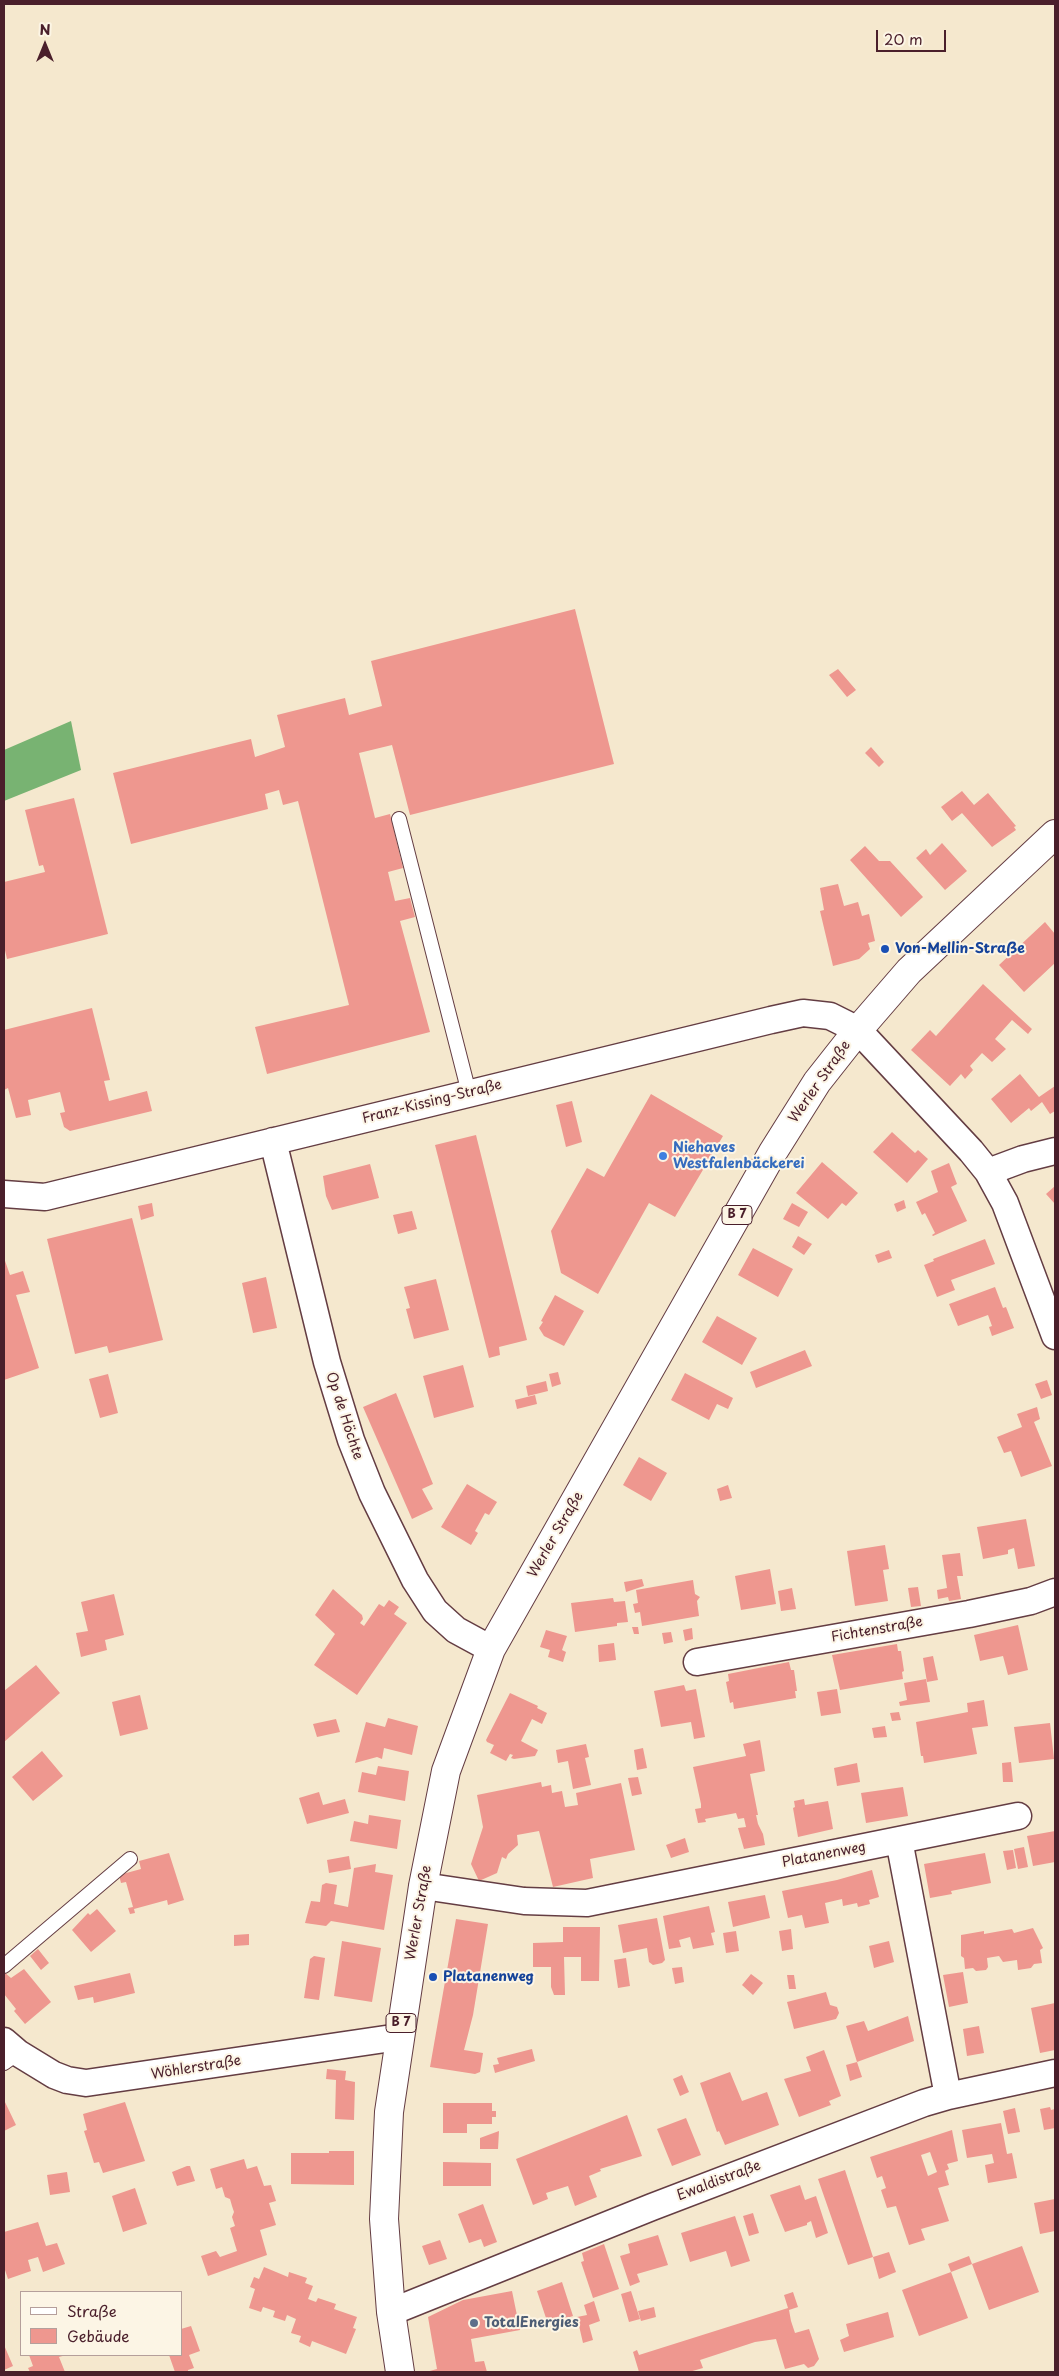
<!DOCTYPE html>
<meta charset="utf-8">
<style>
body{margin:0}
#map{position:relative;width:1059px;height:2376px;overflow:hidden;background:#f5e8ce;font-family:"Playpen Sans",sans-serif}
canvas{display:block}
.frame{position:absolute;inset:0;border:5px solid #4a1f2b;pointer-events:none}
.legend{position:absolute;left:20px;top:2291px;width:162px;height:65px;box-sizing:border-box;background:#fcf5e5;border:1px solid #b59f9b;margin:0;padding:6px 9px;list-style:none;font-size:15px;color:#4a1f2b}
.legend li{display:flex;align-items:center;gap:10px;height:25px}
.legend b{width:25px;border:1px solid #b59f9b}
.north{position:absolute;left:20px;top:20px;width:50px;height:50px;-webkit-text-stroke:4px #fcf5e5;paint-order:stroke;rotate:0deg;font-size:14px;font-weight:700;line-height:20px;text-align:center;color:#4a1f2b}
.north::after{content:'';display:block;margin:auto;width:18px;height:22px;background:#4a1f2b;clip-path:polygon(50% 0,100% 100%,50% 72%,0 100%)}
.scale{position:absolute;left:876px;top:30px;width:70px;height:22px;box-sizing:border-box;border:2px solid #4a1f2b;border-top:0;padding-left:6px;font-size:15px;line-height:18px;white-space:nowrap;color:#4a1f2b;-webkit-text-stroke:4px #fcf5e5;paint-order:stroke}
</style>
<div id="map">
<canvas width="1059" height="2376"></canvas>
<div class="frame"></div>
<ul class="legend">
<li><b style="height:6px;background:#fff"></b>Straße</li>
<li><b style="height:14px;background:#ee978f"></b>Gebäude</li>
</ul>
<div class="north">N</div>
<div class="scale">20 m</div>
</div>
<script>
const g = document.querySelector('canvas').getContext('2d');
g.lineJoin = 'round';
function paint(path, color) {
  g.fillStyle = color;
  g.fill(path, 'evenodd');
}
function poly(rows) {
  const path = new Path2D();
  for (const r of rows) {
    path.moveTo(r[0], r[1]);
    for (let i = 2; i < r.length; i += 2) path.lineTo(r[i], r[i + 1]);
  }
  return path;
}
function stroke(path, color, width, dash) {
  g.strokeStyle = color;
  g.lineWidth = width;
  g.lineCap = dash ? 'butt' : 'round';
  g.setLineDash(dash || []);
  g.stroke(path);
}
function write(font, color, halo, rows, align = 'center') {
  g.font = font + ' "Playpen Sans",sans-serif';
  g.lineWidth = 4;
  g.setLineDash([]);
  g.textBaseline = 'middle';
  g.strokeStyle = halo;
  g.fillStyle = color;
  for (const [text, x, y, turn = 0] of rows) {
    g.save();
    g.translate(x, y);
    g.rotate((+turn || 0) * Math.PI / 180);
    g.textAlign = isNaN(turn) ? turn : align;
    if (halo) g.strokeText(text, 0, 0);
    g.fillText(text, 0, 0);
    g.restore();
  }
}
paint(poly([
 [71,721,81,770,4,801,4,750]
]), '#78b372');
paint(poly([
 [575,609,614,764,410,815,392,745,359,753,375,818,390,814,403,868,388,872,395,901,410,898,415,917,400,921,430,1032,267,1074,255,1027,349,1005,298,801,283,805,279,790,265,794,268,809,131,844,113,773,251,739,255,757,285,747,277,715,345,698,349,715,382,706,371,661],
 [838,669,856,690,847,697,829,675],
 [871,747,884,762,879,767,865,753],
 [962,791,974,805,988,793,1016,826,1014,827,1016,830,992,847,962,813,952,821,941,807],
 [74,798,108,934,7,959,4,946,4,882,45,872,43,865,39,866,25,810],
 [942,843,967,871,945,890,916,858,926,849,930,855],
 [865,846,879,861,890,861,923,897,901,917,850,860],
 [838,884,844,906,858,902,862,916,869,914,875,941,868,943,870,949,859,959,833,966,820,911,824,910,820,888],
 [1045,922,1055,934,1055,963,1024,992,999,965],
 [983,984,1032,1029,1028,1034,1012,1020,995,1039,1006,1049,992,1062,982,1053,970,1066,973,1070,965,1079,961,1074,950,1086,911,1050,930,1030,936,1036],
 [92,1008,110,1080,104,1081,109,1101,147,1091,152,1111,70,1131,64,1127,60,1113,65,1112,60,1092,28,1100,31,1115,16,1118,8,1088,4,1090,4,1030],
 [1020,1074,1039,1097,1055,1086,1055,1111,1050,1114,1042,1102,1031,1111,1029,1108,1011,1123,991,1099],
 [651,1094,723,1136,675,1217,649,1203,598,1294,561,1273,551,1231,587,1168,604,1177],
 [572,1101,582,1142,566,1147,556,1105],
 [892,1132,915,1153,918,1150,928,1159,907,1183,873,1152],
 [476,1135,527,1340,499,1347,500,1355,489,1358,435,1145],
 [822,1162,858,1193,846,1206,842,1203,828,1219,796,1193],
 [949,1163,957,1184,951,1187,967,1221,933,1236,932,1235,935,1233,925,1213,922,1215,916,1202,938,1192,931,1171],
 [370,1164,379,1198,332,1210,326,1196,323,1176],
 [1055,1186,1055,1204,1046,1194],
 [904,1200,906,1208,897,1212,894,1204],
 [152,1203,154,1216,141,1220,138,1206],
 [792,1203,808,1212,799,1227,783,1219],
 [412,1211,417,1229,398,1234,393,1215],
 [132,1218,163,1340,109,1353,107,1346,75,1354,47,1239],
 [798,1236,812,1244,804,1255,792,1247],
 [985,1239,995,1264,951,1280,955,1290,937,1297,924,1265,934,1261,933,1259],
 [753,1248,793,1269,778,1297,738,1275],
 [889,1250,892,1258,878,1263,875,1255],
 [4,1258,10,1275,23,1271,30,1292,16,1295,39,1368,4,1380],
 [266,1277,277,1328,253,1333,242,1283],
 [436,1279,449,1330,414,1339,406,1309,410,1308,404,1287],
 [995,1287,1003,1308,1006,1307,1014,1328,992,1336,989,1327,992,1326,988,1315,958,1326,949,1304],
 [555,1295,584,1311,564,1346,544,1336,539,1328,543,1322,541,1321],
 [717,1316,757,1338,742,1365,702,1342],
 [805,1350,812,1366,756,1388,750,1372],
 [463,1365,474,1407,434,1418,423,1376],
 [558,1372,561,1384,552,1387,549,1374],
 [685,1373,733,1398,728,1409,717,1404,709,1420,671,1400],
 [108,1374,118,1413,100,1418,89,1379],
 [1047,1380,1052,1395,1041,1399,1035,1384],
 [546,1381,548,1391,528,1396,526,1386],
 [396,1393,433,1484,422,1489,433,1509,412,1519,363,1407],
 [535,1395,537,1404,517,1409,515,1400],
 [1037,1407,1040,1419,1034,1422,1052,1466,1021,1477,1011,1451,1004,1453,997,1437,1022,1427,1017,1414],
 [639,1457,667,1473,651,1501,623,1485],
 [467,1484,497,1502,489,1515,485,1513,475,1531,478,1533,471,1545,441,1527],
 [728,1485,732,1498,720,1501,717,1489],
 [1026,1519,1035,1566,1018,1569,1014,1548,1008,1550,1008,1554,983,1559,977,1527],
 [885,1545,889,1569,883,1570,888,1601,855,1606,847,1551],
 [960,1553,963,1576,957,1576,961,1599,949,1601,948,1597,938,1599,937,1590,947,1588,942,1555],
 [770,1569,776,1604,741,1610,735,1576],
 [642,1579,644,1586,626,1592,624,1582],
 [693,1580,695,1594,700,1597,697,1601,699,1616,642,1626,640,1612,635,1613,633,1604,638,1603,636,1590],
 [918,1587,921,1606,911,1607,908,1588],
 [792,1588,796,1609,781,1611,778,1591],
 [333,1589,362,1615,363,1619,360,1623,364,1626,379,1604,384,1607,389,1600,399,1607,394,1614,407,1623,357,1695,314,1665,335,1634,315,1615],
 [114,1594,124,1635,105,1640,107,1650,81,1657,76,1633,88,1631,81,1602],
 [613,1598,614,1602,625,1601,628,1622,617,1623,617,1626,575,1632,571,1603],
 [1018,1625,1028,1670,1008,1675,1003,1656,980,1661,974,1635],
 [632,1627,638,1627,639,1634,634,1634],
 [692,1628,693,1639,685,1641,683,1630],
 [546,1630,567,1636,562,1650,566,1652,563,1662,548,1657,550,1650,540,1647],
 [671,1632,673,1642,664,1644,662,1633],
 [614,1643,616,1660,599,1662,598,1645],
 [897,1644,898,1651,901,1651,904,1671,902,1672,903,1679,840,1690,832,1655],
 [933,1656,938,1680,927,1682,923,1658],
 [789,1662,791,1670,794,1670,797,1691,795,1691,796,1698,734,1709,733,1702,730,1703,726,1682,729,1681,728,1674],
 [36,1665,60,1693,4,1742,4,1691],
 [926,1679,930,1702,900,1706,899,1702,907,1700,904,1683],
 [684,1685,686,1691,696,1689,705,1737,694,1739,691,1722,661,1727,654,1691],
 [837,1689,841,1713,821,1716,817,1692],
 [510,1693,538,1706,537,1708,547,1713,542,1724,532,1719,521,1741,538,1750,535,1756,514,1759,511,1758,513,1755,510,1754,506,1761,490,1753,494,1745,487,1742,486,1740],
 [140,1695,148,1729,120,1736,112,1702],
 [984,1700,988,1726,972,1728,977,1754,924,1763,923,1756,921,1756,916,1722,968,1712,967,1703],
 [899,1712,901,1720,892,1721,890,1713],
 [388,1718,418,1726,412,1755,384,1748,382,1759,377,1757,355,1763,366,1722,385,1727],
 [336,1719,340,1732,317,1737,313,1724],
 [1050,1723,1054,1759,1019,1763,1014,1727],
 [885,1726,887,1737,874,1738,872,1728],
 [760,1740,765,1771,750,1774,758,1815,756,1815,758,1824,763,1834,765,1845,744,1849,738,1828,746,1827,744,1818,738,1819,736,1813,705,1819,706,1822,698,1823,695,1809,701,1808,701,1804,693,1767,746,1756,743,1744],
 [586,1744,589,1757,585,1758,591,1785,573,1789,568,1761,558,1763,556,1750],
 [643,1748,647,1768,637,1770,634,1750],
 [42,1751,63,1776,33,1801,12,1777],
 [1011,1762,1013,1782,1003,1782,1002,1763],
 [857,1763,860,1782,837,1786,834,1768],
 [378,1766,409,1771,405,1801,358,1792,362,1772,376,1775],
 [638,1777,642,1794,632,1796,628,1778],
 [541,1782,542,1787,551,1785,552,1793,562,1791,565,1807,578,1805,576,1793,621,1783,635,1850,590,1859,593,1878,553,1887,539,1831,517,1835,518,1845,508,1854,506,1859,502,1857,497,1873,479,1881,471,1864,483,1827,477,1795],
 [903,1787,908,1816,866,1823,861,1793],
 [319,1792,323,1805,345,1799,349,1813,307,1824,299,1798],
 [804,1799,805,1805,828,1801,833,1829,798,1837,793,1808,795,1807,794,1801],
 [369,1815,401,1820,397,1849,350,1841,354,1821,368,1824],
 [1055,1831,1055,1862,1033,1866,1027,1836],
 [685,1838,689,1852,671,1858,666,1845],
 [1024,1847,1028,1867,1018,1869,1014,1849],
 [1013,1850,1016,1868,1007,1870,1003,1851],
 [169,1853,184,1900,168,1905,167,1900,134,1909,135,1913,130,1914,128,1908,133,1907,126,1882,121,1883,119,1875,141,1869,139,1861],
 [985,1853,991,1883,951,1891,952,1894,930,1898,924,1864],
 [349,1856,351,1869,329,1873,327,1860],
 [376,1864,375,1872,393,1875,384,1930,331,1921,326,1926,305,1923,311,1901,320,1902,322,1885,326,1883,337,1885,334,1904,348,1907,354,1868],
 [872,1870,879,1897,869,1900,870,1904,858,1907,857,1903,843,1906,842,1899,825,1903,829,1923,805,1928,802,1915,788,1918,782,1891,837,1880],
 [765,1895,770,1918,733,1927,728,1902],
 [709,1906,715,1932,711,1933,714,1945,693,1949,690,1937,679,1940,681,1947,669,1949,663,1916],
 [97,1909,116,1931,91,1952,72,1930,88,1913,90,1915],
 [657,1918,665,1960,662,1963,653,1965,649,1962,647,1948,623,1953,618,1925],
 [456,1919,488,1924,473,2015,464,2050,483,2053,480,2072,475,2074,430,2067],
 [563,1927,600,1927,599,1981,581,1981,581,1957,564,1957,565,1995,554,1995,551,1987,551,1967,533,1967,533,1943,563,1942],
 [1033,1928,1043,1948,1040,1950,1042,1963,1034,1964,1031,1968,1018,1970,1017,1960,1003,1962,999,1956,987,1958,988,1967,986,1970,976,1971,973,1968,965,1969,964,1958,961,1956,961,1935,984,1931,984,1934,1012,1929,1014,1933],
 [791,1929,793,1949,782,1951,779,1931],
 [736,1931,739,1951,726,1953,723,1933],
 [249,1934,249,1945,234,1946,234,1935],
 [342,1941,381,1948,372,2002,334,1996],
 [889,1941,894,1962,874,1968,869,1946],
 [38,1949,49,1963,41,1970,30,1956],
 [314,1956,325,1958,319,2000,304,1998,310,1959],
 [626,1958,630,1986,618,1988,614,1960],
 [682,1967,684,1982,675,1984,672,1968],
 [24,1969,51,2002,25,2024,14,2011,16,2009,4,1994,4,1972,11,1978],
 [963,1972,968,2003,949,2007,943,1975],
 [130,1973,135,1993,94,2003,93,1997,78,2000,74,1986],
 [751,1974,763,1983,753,1995,742,1985],
 [787,1975,794,1975,796,1989,789,1989],
 [826,1992,830,2005,837,2007,839,2013,836,2019,794,2029,787,2002],
 [1055,2003,1055,2050,1040,2053,1031,2008],
 [908,2016,914,2041,857,2062,846,2026,864,2021,868,2031],
 [979,2026,984,2053,967,2056,963,2029],
 [532,2049,535,2061,495,2073,493,2065,499,2064,497,2058],
 [824,2050,841,2096,829,2101,831,2105,799,2117,784,2079,811,2071,806,2057],
 [857,2062,862,2077,850,2081,846,2065],
 [327,2069,346,2071,345,2080,355,2082,354,2120,335,2119,336,2080,326,2079],
 [730,2072,742,2101,767,2092,779,2125,725,2145,719,2131,717,2132,700,2083],
 [682,2075,689,2092,680,2096,673,2079],
 [4,2100,16,2125,4,2131],
 [125,2102,145,2161,103,2173,99,2162,94,2163,84,2131,87,2130,83,2114],
 [443,2103,492,2103,492,2111,496,2111,496,2117,492,2117,492,2124,467,2124,467,2133,443,2133],
 [1050,2107,1051,2110,1055,2109,1055,2128,1044,2130,1040,2109],
 [1015,2108,1020,2132,1008,2134,1003,2111],
 [627,2115,642,2156,600,2169,601,2171,589,2176,597,2197,575,2206,568,2186,546,2193,548,2199,533,2205,516,2159],
 [686,2118,701,2155,672,2166,657,2129],
 [1001,2123,1007,2154,1012,2153,1017,2178,988,2183,985,2165,994,2163,992,2154,967,2158,962,2130],
 [952,2130,958,2161,947,2164,949,2169,945,2171,949,2185,938,2188,949,2221,921,2229,925,2240,909,2245,896,2206,887,2208,881,2190,886,2188,882,2176,877,2178,870,2157],
 [930,2152,937,2172,928,2176,921,2155],
 [499,2131,498,2149,480,2149,480,2138],
 [329,2151,354,2151,354,2185,291,2184,291,2153,329,2153],
 [244,2159,247,2169,257,2166,264,2186,271,2185,276,2201,269,2203,276,2225,260,2230,267,2255,208,2276,201,2256,216,2251,220,2257,237,2251,230,2228,235,2226,232,2217,234,2212,232,2206,230,2199,225,2197,222,2187,216,2189,210,2169],
 [443,2162,491,2163,491,2186,443,2186],
 [187,2166,190,2166,195,2181,177,2186,172,2172],
 [845,2170,873,2257,848,2265,818,2179],
 [67,2172,70,2192,50,2195,47,2175],
 [800,2185,805,2200,816,2196,828,2233,816,2238,811,2221,807,2223,807,2225,785,2232,770,2195],
 [135,2188,147,2224,123,2232,112,2196],
 [1055,2199,1055,2231,1040,2234,1034,2203],
 [483,2204,497,2242,484,2247,481,2239,469,2243,458,2214],
 [753,2213,759,2233,749,2236,743,2216],
 [735,2216,750,2261,731,2267,726,2251,690,2262,681,2233],
 [38,2222,46,2246,57,2243,65,2264,43,2272,38,2257,28,2260,31,2271,8,2279,4,2267,4,2232],
 [658,2235,668,2265,637,2274,640,2282,630,2286,620,2256,630,2253,628,2244],
 [440,2240,447,2259,429,2265,422,2246],
 [604,2244,619,2289,593,2298,581,2262,584,2261,582,2253],
 [1022,2246,1039,2292,989,2310,972,2264,951,2272,968,2318,919,2336,902,2290,951,2272,948,2264,969,2256,972,2264],
 [889,2252,896,2272,879,2279,873,2257],
 [264,2267,288,2277,289,2272,307,2278,305,2283,313,2286,308,2299,316,2302,318,2298,336,2304,334,2309,357,2317,353,2328,356,2329,346,2354,312,2341,310,2347,299,2342,301,2336,291,2333,296,2319,287,2315,285,2321,273,2317,275,2311,263,2307,261,2312,249,2308,255,2289,250,2287,254,2277,259,2279],
 [562,2282,573,2316,548,2324,537,2291],
 [512,2291,520,2330,471,2339,475,2362,484,2361,487,2372,426,2372,437,2369,428,2317,463,2300],
 [631,2291,640,2319,629,2322,621,2294],
 [793,2292,798,2307,789,2310,791,2321,795,2333,809,2329,819,2359,814,2366,808,2368,804,2364,785,2369,776,2339,755,2342,700,2360,703,2368,689,2372,639,2372,633,2352,637,2350,639,2355,788,2308,784,2295],
 [594,2301,600,2321,589,2325,593,2340,583,2343,577,2317,587,2315,584,2305],
 [654,2307,656,2317,641,2321,638,2311],
 [888,2312,894,2337,844,2352,840,2340,849,2336,846,2324],
 [191,2326,200,2351,189,2355,194,2368,188,2370,188,2372,175,2372,169,2355,181,2355,181,2329],
 [4,2345,13,2366,4,2370],
 [29,2355,66,2355,59,2357,65,2372,30,2372,28,2368,33,2366]
]), '#ee978f');
const service = poly([
 [399,819,469,1093],
 [4,1966,130,1859],
 [4,2063,18,2053]
]);
const minor = poly([
 [273,1141,327,1362,351,1440,372,1493,415,1580,435,1611,456,1630,491,1649],
 [988,1172,1023,1159,1055,1151],
 [4,1194,45,1197,771,1020,803,1013,830,1016,858,1030,971,1151,988,1172,1005,1203,1055,1336],
 [697,1662,969,1614,1031,1601,1055,1592],
 [899,1840,948,2096],
 [423,1886,524,1901,587,1903,1018,1816],
 [4,2041,18,2053,54,2075,67,2080,86,2083,399,2037],
 [391,2312,652,2207,924,2103,948,2096,1055,2073]
]);
const primary = poly([
 [400,2372,391,2312,384,2219,389,2112,423,1886,446,1771,491,1649,773,1152,817,1082,858,1030,909,971,1055,834]
]);
stroke(service, '#643d43', 16);
stroke(minor, '#643d43', 29);
stroke(primary, '#643d43', 30);
stroke(service, '#fff', 14);
stroke(minor, '#fff', 26);
stroke(primary, '#fff', 28);
for (const [x, y, r, color] of [
 [885,949,5,"#1a4fb4"],
 [663,1156,5,"#3f7fe0"],
 [433,1977,5,"#1a4fb4"],
 [474,2323,5,"#5c6f8a"]
]) {
  const dot = new Path2D();
  dot.arc(x, y, r, 0, 2 * Math.PI);
  g.fillStyle = color;
  g.fill(dot);
  stroke(dot, '#fcf5e5', 2);
}
for (const [x, y, w] of [
 [737,1215,30],
 [401,2023,30]
]) {
  const box = new Path2D();
  box.roundRect(x - w / 2, y - 9.5, w, 19, 4);
  g.fillStyle = '#fcf5e5';
  g.fill(box);
  stroke(box, '#4a1f2b', 1);
}
write('bold 12px', '#4a1f2b', null, [
 ["B 7",737,1215],
 ["B 7",401,2023]
]);
write('bold 14px', '#164399', '#fcf5e5', [
 ["Von-Mellin-Straße",895,949],
 ["Platanenweg",443,1977]
], 'left');
write('14px', '#4a1f2b', '#fcf5e5', [
 ["Werler Straße",820,1082,-55],
 ["Franz-Kissing-Straße",432,1102,-14],
 ["Op de Höchte",344,1416,72],
 ["Werler Straße",556,1535,-60],
 ["Fichtenstraße",877,1630,-10],
 ["Platanenweg",824,1855,-11],
 ["Werler Straße",419,1913,-80],
 ["Wöhlerstraße",196,2068,-9],
 ["Ewaldistraße",719,2181,-21]
]);
write('bold 14px', '#366cbe', '#fcf5e5', [
 ["Niehaves",673,1148],
 ["Westfalenbäckerei",673,1164]
], 'left');
write('bold 14px', '#4e5e75', '#fcf5e5', [
 ["TotalEnergies",484,2323]
], 'left');
</script>
